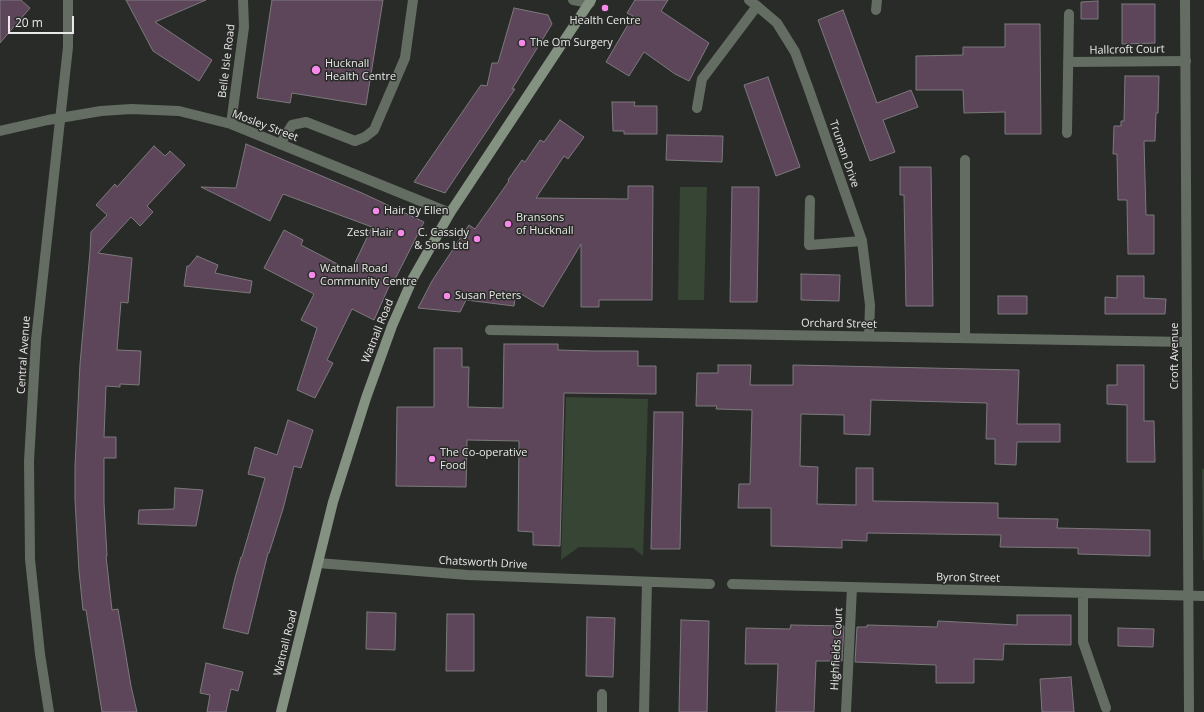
<!DOCTYPE html>
<style>
body{margin:0}
#map{position:relative;width:1204px;height:712px;overflow:hidden;background:#292b28;font-family:"Open Sans",sans-serif}
canvas{display:block}
.scale{position:absolute;left:8px;top:16px;width:66px;height:18px;box-sizing:border-box;border:2px solid #e8e9e8;border-top:0;padding-left:5px;font-size:12px;line-height:14px;white-space:nowrap;color:#e8e9e8;-webkit-text-stroke:3px #292b28;paint-order:stroke}
</style>
<div id="map">
<canvas width="1204" height="712"></canvas>
<div class="scale">20 m</div>
</div>
<script>
const g = document.querySelector('canvas').getContext('2d');
g.lineJoin = 'round';
function paint(path, color) {
  g.fillStyle = color;
  g.fill(path, 'evenodd');
}
function poly(rows) {
  const path = new Path2D();
  for (const r of rows) {
    path.moveTo(r[0], r[1]);
    for (let i = 2; i < r.length; i += 2) path.lineTo(r[i], r[i + 1]);
  }
  return path;
}
function stroke(path, color, width, dash) {
  g.strokeStyle = color;
  g.lineWidth = width;
  g.lineCap = dash ? 'butt' : 'round';
  g.setLineDash(dash || []);
  g.stroke(path);
}
function write(font, color, halo, rows, align = 'center') {
  g.font = font + ' "Open Sans",sans-serif';
  g.lineWidth = 3;
  g.setLineDash([]);
  g.textBaseline = 'middle';
  g.strokeStyle = halo;
  g.fillStyle = color;
  for (const [text, x, y, turn = 0] of rows) {
    g.save();
    g.translate(x, y);
    g.rotate((+turn || 0) * Math.PI / 180);
    g.textAlign = isNaN(turn) ? turn : align;
    if (halo) g.strokeText(text, 0, 0);
    g.fillText(text, 0, 0);
    g.restore();
  }
}
paint(poly([
 [680,187,707,187,704,300,678,300],
 [566,397,648,399,643,556,633,548,579,547,561,560],
 [1202,469,1204,469,1204,560,1203,560]
]), '#374534');
const building = poly([
 [0,0,21,0,30,8,0,43,0,0],
 [126,0,206,0,155,22,212,60,199,81,153,51,126,0],
 [272,0,383,0,366,105,292,93,290,103,257,98,272,0],
 [635,0,668,0,661,11,709,43,689,81,675,74,644,52,629,76,606,62,633,16,627,13,635,0],
 [1098,1,1098,19,1081,19,1081,2,1098,1],
 [1122,4,1155,4,1155,43,1122,44,1122,4],
 [514,8,548,15,552,24,512,89,515,89,445,193,414,182,481,85,487,86,492,63,498,63,514,8],
 [843,10,877,103,911,90,918,107,883,120,895,152,870,161,818,20,843,10],
 [1005,24,1040,24,1041,134,1005,134,1005,112,964,113,963,90,916,90,916,56,963,55,963,47,1005,47,1005,24],
 [1125,76,1159,76,1158,113,1156,113,1155,141,1144,141,1146,215,1154,215,1154,254,1128,254,1127,200,1118,200,1117,154,1113,154,1114,126,1121,126,1121,121,1124,121,1125,76],
 [768,77,800,167,776,176,744,85,768,77],
 [612,102,635,102,634,106,657,106,657,134,624,134,624,131,613,131,612,102],
 [560,120,584,137,568,159,564,156,536,198,628,199,628,186,653,186,652,300,599,300,599,307,581,307,581,244,543,307,516,291,514,306,466,300,460,312,418,308,432,281,469,225,475,229,509,181,508,180,522,160,525,162,540,140,544,142,560,120],
 [667,135,723,136,722,162,666,160,667,135],
 [246,144,362,193,424,222,393,283,391,282,374,320,352,309,327,360,333,363,315,398,297,390,317,328,301,320,314,294,264,268,284,230,303,240,301,245,351,271,372,227,283,194,270,221,201,187,236,188,246,144],
 [154,146,165,156,170,151,185,165,147,206,153,212,140,226,131,217,98,253,132,258,128,303,121,302,117,350,141,351,139,385,120,384,120,387,106,386,104,437,116,437,116,458,104,458,104,503,107,556,106,556,112,610,118,609,131,686,137,712,102,712,86,610,83,610,79,571,75,500,75,466,80,364,90,252,91,232,107,215,96,205,115,184,117,187,154,146],
 [900,167,931,167,933,306,906,306,904,195,900,195,900,167],
 [732,187,759,187,757,302,730,302,732,187],
 [197,256,218,265,215,273,252,281,250,293,184,286,187,266,189,266,197,256],
 [801,274,840,275,839,301,801,300,801,274],
 [1117,276,1144,276,1144,298,1166,299,1165,314,1105,314,1105,297,1117,298,1117,276],
 [998,296,1027,296,1027,314,998,314,998,296],
 [504,344,558,344,558,350,592,351,638,351,638,366,656,366,656,394,564,393,560,546,533,545,533,532,518,531,519,441,467,440,466,487,396,486,397,407,434,407,434,348,462,348,462,367,469,367,468,407,503,408,504,344],
 [718,365,751,365,750,385,793,385,793,365,1019,370,1017,424,1060,424,1060,442,1017,442,1016,465,995,464,995,439,986,439,987,403,871,400,870,435,844,434,844,415,801,414,800,466,818,467,817,504,856,505,856,468,873,468,873,501,998,503,998,518,1058,519,1057,528,1150,530,1150,556,1078,554,1078,548,1000,547,1001,535,867,533,867,541,842,540,842,548,771,546,771,508,738,508,739,484,750,484,752,410,716,409,717,406,696,406,697,373,718,373,718,365],
 [1117,365,1144,365,1144,421,1154,421,1155,462,1127,462,1127,405,1107,404,1107,385,1117,385,1117,365],
 [654,412,683,412,680,549,651,549,654,412],
 [288,420,313,430,301,468,294,466,283,509,269,553,268,553,248,634,223,628,235,578,241,557,242,557,265,478,248,474,255,447,277,455,288,420],
 [175,488,203,490,196,526,138,524,139,510,174,509,175,488],
 [367,612,396,613,395,650,366,649,367,612],
 [447,614,474,614,474,671,446,671,447,614],
 [1017,615,1071,615,1071,645,1004,644,1003,660,974,659,974,683,936,683,936,665,855,662,857,627,867,627,867,625,937,627,938,621,1017,625,1017,615],
 [587,617,615,618,613,677,586,676,587,617],
 [681,620,709,621,707,712,679,712,681,620],
 [791,625,844,626,842,661,816,661,814,712,776,712,778,664,745,664,746,628,790,629,791,625],
 [1118,628,1154,629,1153,647,1118,646,1118,628],
 [206,663,243,672,238,691,231,689,226,712,207,712,210,695,200,693,206,663],
 [1071,677,1074,712,1042,712,1040,679,1071,677]
]);
paint(building, '#5e465a');
stroke(building, '#7c797c', 1);
stroke(poly([
 [876,10,877,0],
 [1068,62,1186,61],
 [697,108,702,79,757,6],
 [1067,133,1069,14],
 [280,144,292,125,306,122,355,141,365,137,374,130,405,58,413,0],
 [810,200,809,245,862,241],
 [965,338,965,160],
 [602,712,602,694]
]), '#646d62', 10);
stroke(poly([
 [573,0,590,3],
 [749,0,757,6,777,23,795,52,808,87,862,241,870,305,869,336],
 [1185,0,1189,712],
 [231,124,244,27,243,0],
 [0,131,48,120,101,111,131,109,179,111,231,124,450,213],
 [490,330,1187,342],
 [318,563,468,575,710,584],
 [732,584,1204,596],
 [1083,593,1083,642,1106,708],
 [644,712,647,582],
 [846,712,852,587]
]), '#646d62', 10);
stroke(poly([
 [49,712,40,654,30,559,29,461,36,340,68,47,68,0]
]), '#646d62', 10);
stroke(poly([
 [281,712,333,502,366,398,392,326,413,278,450,213,591,0]
]), '#849281', 10);
for (const [x, y, r, color] of [
 [605,8,4,"#f888ea"],
 [522,43,4,"#f888ea"],
 [316,70,5,"#f888ea"],
 [376,211,4,"#f888ea"],
 [508,224,4,"#f888ea"],
 [401,233,4,"#f888ea"],
 [477,239,4,"#f888ea"],
 [312,275,4,"#f888ea"],
 [447,296,4,"#f888ea"],
 [432,459,4,"#f888ea"]
]) {
  const dot = new Path2D();
  dot.arc(x, y, r, 0, 2 * Math.PI);
  g.fillStyle = color;
  g.fill(dot);
  stroke(dot, '#292b28', 1.5);
}
write('11px', '#e8e9e8', '#292b28', [
 ["Health Centre",605,21,"center"],
 ["The Om Surgery",530,43],
 ["Hucknall",325,64],
 ["Health Centre",325,77],
 ["Hair By Ellen",384,211],
 ["Bransons",516,218],
 ["of Hucknall",516,231],
 ["Zest Hair",393,233,"right"],
 ["C. Cassidy",469,233,"right"],
 ["& Sons Ltd",469,246,"right"],
 ["Watnall Road",320,269],
 ["Community Centre",320,282],
 ["Susan Peters",455,296],
 ["The Co-operative",440,453],
 ["Food",440,466]
], 'left');
write('11px', '#e8e9e8', '#292b28', [
 ["Hallcroft Court",1127,50,-1],
 ["Belle Isle Road",227,61,-83],
 ["Mosley Street",265,126,21],
 ["Truman Drive",844,154,71],
 ["Orchard Street",839,324,1],
 ["Watnall Road",378,331,-68],
 ["Central Avenue",24,355,-86],
 ["Croft Avenue",1175,356,-90],
 ["Chatsworth Drive",483,563,3],
 ["Byron Street",968,578,1],
 ["Watnall Road",286,643,-76],
 ["Highfields Court",837,649,-87]
]);
</script>
